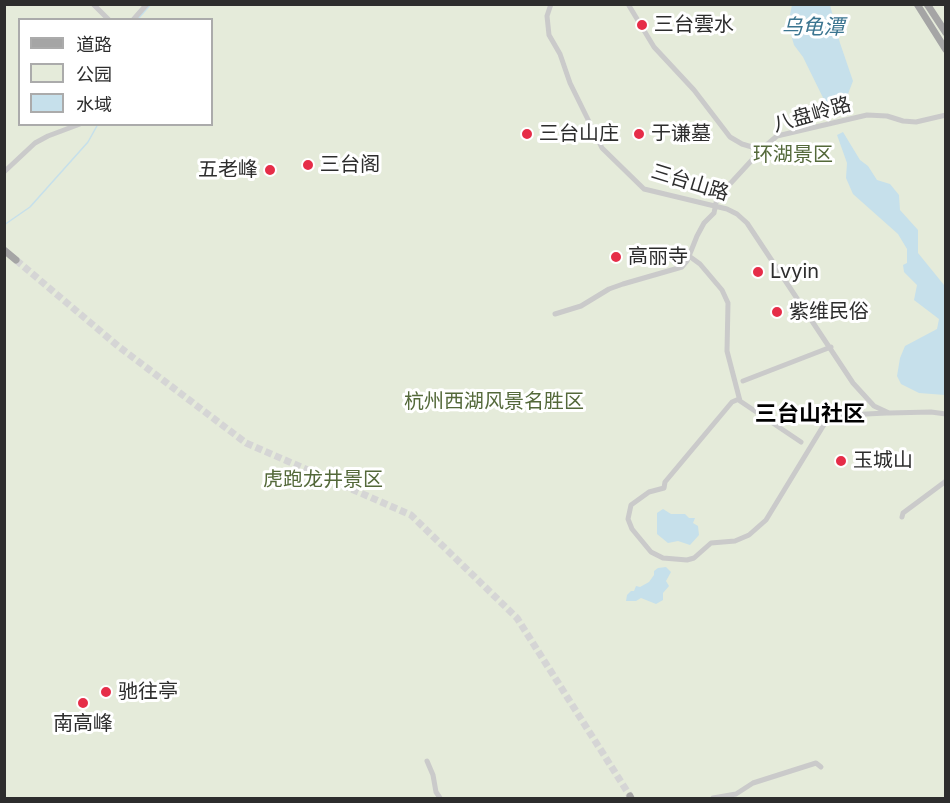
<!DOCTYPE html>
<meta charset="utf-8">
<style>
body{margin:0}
#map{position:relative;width:950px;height:803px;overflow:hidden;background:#fff;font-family:Inter,"Noto Sans SC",sans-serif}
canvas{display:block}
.frame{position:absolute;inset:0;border:6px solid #2d2d2d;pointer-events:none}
.legend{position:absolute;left:18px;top:18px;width:195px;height:108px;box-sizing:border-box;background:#fff;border:2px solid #ababab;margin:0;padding:8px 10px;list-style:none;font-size:18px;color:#2d2d2d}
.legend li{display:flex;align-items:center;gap:12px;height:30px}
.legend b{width:30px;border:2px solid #ababab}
</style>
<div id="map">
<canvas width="950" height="803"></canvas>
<div class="frame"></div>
<ul class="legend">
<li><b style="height:8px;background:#a5a5a5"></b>道路</li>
<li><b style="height:16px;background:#e5ebda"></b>公园</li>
<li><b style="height:16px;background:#c6e0eb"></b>水域</li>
</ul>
</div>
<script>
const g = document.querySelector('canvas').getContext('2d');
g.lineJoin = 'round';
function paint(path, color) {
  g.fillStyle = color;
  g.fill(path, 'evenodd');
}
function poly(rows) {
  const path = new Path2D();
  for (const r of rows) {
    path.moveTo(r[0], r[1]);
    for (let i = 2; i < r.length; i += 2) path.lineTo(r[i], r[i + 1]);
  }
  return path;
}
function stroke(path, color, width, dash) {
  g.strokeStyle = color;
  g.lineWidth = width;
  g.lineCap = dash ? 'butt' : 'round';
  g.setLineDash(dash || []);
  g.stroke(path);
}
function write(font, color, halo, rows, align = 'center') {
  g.font = font + ' Inter,"Noto Sans SC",sans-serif';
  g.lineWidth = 6;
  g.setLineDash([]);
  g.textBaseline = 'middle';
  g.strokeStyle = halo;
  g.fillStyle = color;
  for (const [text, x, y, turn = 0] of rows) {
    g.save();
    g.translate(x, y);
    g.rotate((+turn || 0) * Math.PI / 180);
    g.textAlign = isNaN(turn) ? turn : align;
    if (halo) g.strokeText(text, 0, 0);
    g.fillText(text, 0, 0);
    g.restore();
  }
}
paint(poly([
 [5,5,945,5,945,798,5,798],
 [20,20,212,20,212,124,20,124]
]), '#e5ebda');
paint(poly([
 [792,5,830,5,840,43,853,81,841,112,832,116,803,57,794,45,788,24],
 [843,132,860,160,868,166,877,180,890,184,899,195,900,210,918,230,918,253,944,285,945,395,919,393,901,384,897,376,900,358,905,346,937,329,939,319,914,300,917,285,904,272,903,265,907,263,907,249,898,234,853,194,846,178,847,163,837,135],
 [663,509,671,514,685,514,689,518,695,518,693,523,698,526,699,535,690,545,678,541,668,543,657,534,657,513],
 [666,567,671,572,666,581,669,586,663,593,663,600,656,604,641,598,636,601,626,601,627,595,631,591,634,591,636,586,640,587,649,582,654,575,654,571,658,568]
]), '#c6e0eb');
stroke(poly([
 [107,4,112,4],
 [137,20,151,4],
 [4,225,30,207,88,142,98,124]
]), '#c6e0eb', 1.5);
stroke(poly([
 [16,260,118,346,246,443,411,515,517,618,630,796]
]), '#d5d5d5', 7, [7, 3.5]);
stroke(poly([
 [93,4,109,20],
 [551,4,547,16,549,35,560,54,570,83,602,148,644,189,727,209,737,214,747,223,853,383,874,406,889,413,931,412,946,414],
 [628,4,654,47,694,90,730,137,742,144,752,147,765,146],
 [133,20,147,4],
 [4,172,35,143,48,136,80,124],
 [689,256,700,264,722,290,728,303,727,351,740,401,801,442],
 [555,314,581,306,609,289,623,284,682,267,687,261,697,236,704,223,714,213,717,198,763,148,777,136,867,115,887,116,903,121,916,122,946,115],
 [743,381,831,347],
 [739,399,732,402,665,482,664,488,649,492,631,505,628,519,632,529,651,552,663,558,687,560,694,558,711,543,735,541,749,535,766,520,825,423,845,415,887,413],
 [902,517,903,513,946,481],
 [427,761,433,775,436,792,440,798],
 [713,798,736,794,753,783,816,763,821,767]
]), '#cacaca', 5);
stroke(poly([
 [917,4,946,50],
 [927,4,946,33],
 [4,250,16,260],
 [630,796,631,798]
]), '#a5a5a5', 7);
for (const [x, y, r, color] of [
 [642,25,6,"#e62d48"],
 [527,134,6,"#e62d48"],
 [639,134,6,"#e62d48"],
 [308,165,6,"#e62d48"],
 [270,170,6,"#e62d48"],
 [616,257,6,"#e62d48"],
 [758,272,6,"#e62d48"],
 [777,312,6,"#e62d48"],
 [841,461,6,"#e62d48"],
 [106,692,6,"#e62d48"],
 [83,703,6,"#e62d48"]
]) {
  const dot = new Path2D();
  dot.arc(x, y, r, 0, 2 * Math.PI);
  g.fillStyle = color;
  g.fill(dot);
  stroke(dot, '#fff', 2);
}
write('20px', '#2d2d2d', '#fff', [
 ["三台雲水",654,25],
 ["三台山庄",539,134],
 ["于谦墓",651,134],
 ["三台阁",320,165],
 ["五老峰",258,170,"right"],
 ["高丽寺",628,257],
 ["Lvyin",770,272],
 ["紫维民俗",789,312],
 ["玉城山",853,461],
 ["驰往亭",118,692],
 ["南高峰",83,724,"center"]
], 'left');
write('20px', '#2d2d2d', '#fff', [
 ["八盘岭路",812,115,-16],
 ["三台山路",690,183,17]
]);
write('20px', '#54693a', '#fff', [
 ["环湖景区",793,155],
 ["杭州西湖风景名胜区",494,402],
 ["虎跑龙井景区",323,480]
]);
write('italic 21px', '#3b7590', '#fff', [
 ["乌龟潭",813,28]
]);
write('bold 22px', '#000', '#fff', [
 ["三台山社区",810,414]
]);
</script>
